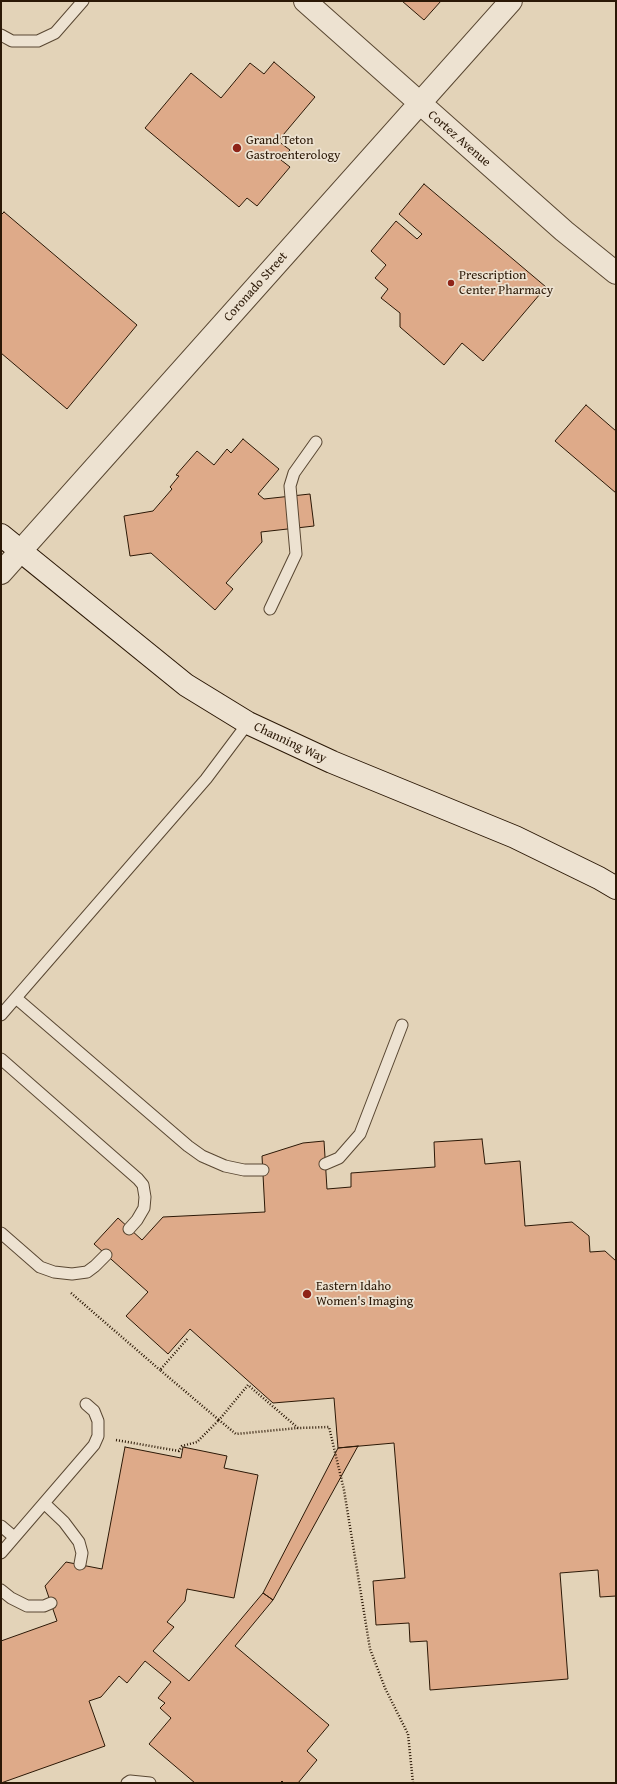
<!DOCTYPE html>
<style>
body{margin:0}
#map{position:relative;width:617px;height:1784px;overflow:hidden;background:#e3d3b8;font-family:"Gentium Book Plus",serif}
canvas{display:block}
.frame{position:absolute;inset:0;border:2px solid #2b1806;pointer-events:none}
</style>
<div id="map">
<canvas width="617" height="1784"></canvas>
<div class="frame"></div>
</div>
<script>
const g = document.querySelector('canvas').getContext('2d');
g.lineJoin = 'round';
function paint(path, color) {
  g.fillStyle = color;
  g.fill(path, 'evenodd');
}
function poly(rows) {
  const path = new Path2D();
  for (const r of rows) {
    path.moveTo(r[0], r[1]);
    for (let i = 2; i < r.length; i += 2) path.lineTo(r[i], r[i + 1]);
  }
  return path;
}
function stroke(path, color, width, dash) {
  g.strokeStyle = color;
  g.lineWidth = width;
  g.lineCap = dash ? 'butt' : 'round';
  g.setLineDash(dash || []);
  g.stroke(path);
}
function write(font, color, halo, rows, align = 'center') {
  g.font = font + ' "Gentium Book Plus",serif';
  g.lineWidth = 3.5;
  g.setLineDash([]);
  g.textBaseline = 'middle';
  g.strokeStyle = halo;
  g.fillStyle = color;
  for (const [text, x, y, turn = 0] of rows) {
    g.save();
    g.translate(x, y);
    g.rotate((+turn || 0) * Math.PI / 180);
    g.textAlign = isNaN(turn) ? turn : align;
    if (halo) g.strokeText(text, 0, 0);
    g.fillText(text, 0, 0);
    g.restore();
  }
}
const building = poly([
 [402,1,441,1,424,20,402,1],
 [274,62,315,97,278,141,290,150,281,160,290,167,257,206,247,198,239,207,145,128,191,73,221,98,250,63,264,74,274,62],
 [424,184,546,287,483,361,462,343,444,365,400,327,400,313,381,298,388,289,375,278,386,265,371,251,396,221,417,239,422,234,399,214,424,184],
 [4,212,137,325,67,409,1,353,1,215,4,212],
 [586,405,616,431,616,493,555,441,586,405],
 [243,439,279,469,258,494,264,499,310,494,314,526,261,532,262,542,226,583,233,589,215,610,151,553,130,556,124,516,153,511,172,489,170,487,179,476,176,475,197,451,214,465,227,449,231,453,243,439],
 [482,1139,485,1164,520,1161,525,1226,572,1222,589,1236,590,1252,605,1251,616,1261,616,1596,600,1597,598,1570,560,1573,568,1679,430,1690,427,1641,410,1642,409,1623,376,1625,373,1581,405,1578,394,1443,338,1448,334,1398,273,1403,190,1329,168,1354,126,1316,148,1292,94,1244,118,1218,142,1240,163,1217,265,1212,262,1156,303,1143,324,1141,327,1189,351,1187,351,1173,435,1167,434,1142,482,1139],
 [358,1446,273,1600,263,1593,338,1448,358,1446],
 [125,1447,181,1458,183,1447,227,1456,224,1468,258,1475,234,1598,187,1589,185,1601,167,1622,174,1627,153,1651,189,1681,263,1593,273,1600,235,1646,329,1725,307,1751,317,1760,298,1783,284,1783,282,1781,280,1783,195,1783,149,1744,171,1718,160,1708,165,1703,158,1698,171,1682,145,1661,127,1683,119,1676,101,1697,89,1701,105,1746,1,1783,1,1641,57,1621,45,1586,66,1562,102,1569,125,1447]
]);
paint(building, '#deaa89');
stroke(building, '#2b1806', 1);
const lane = poly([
 [1,35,12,41,38,41,55,33,83,1],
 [270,609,296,554,290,486,294,473,316,442],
 [16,998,188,1146,202,1156,225,1166,244,1170,263,1170],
 [1,1015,206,779,248,723],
 [1,1059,138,1179,143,1185,145,1197,144,1208,137,1220,129,1229],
 [325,1164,339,1158,360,1134,402,1025],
 [1,1233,40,1267,54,1272,72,1274,87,1272,95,1266,106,1255],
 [44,1503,64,1522,79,1542,82,1553,80,1564],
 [1,1526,14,1537],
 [1,1553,94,1445,98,1436,98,1421,94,1411,86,1404],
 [1,1590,11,1598,27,1606,44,1606,51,1603],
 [127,1783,130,1781,150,1783]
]);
const street = poly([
 [305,1,564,231,616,273],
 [1,573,511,1]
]);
const secondary = poly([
 [1,535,186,685,248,723,332,762,515,837,599,878,616,888]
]);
stroke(lane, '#594732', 13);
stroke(street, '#594732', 24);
stroke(secondary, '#2b1806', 24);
stroke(poly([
 [71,1293,160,1370],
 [298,1428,248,1385,219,1420,236,1434,298,1428,329,1427,344,1490,370,1649,385,1688,408,1734,413,1783],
 [116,1440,179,1451,182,1446,197,1442,219,1420,160,1370,188,1338]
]), '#2b1806', 2.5, [1, 2]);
stroke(lane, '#ede2d1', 11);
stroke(street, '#ede2d1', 22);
stroke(secondary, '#ede2d1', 22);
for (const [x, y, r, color] of [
 [237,148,5,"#8f2418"],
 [451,283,4,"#8f2418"],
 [307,1294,5,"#8f2418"]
]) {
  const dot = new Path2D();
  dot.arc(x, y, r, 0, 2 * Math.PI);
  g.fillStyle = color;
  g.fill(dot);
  stroke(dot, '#ede2d1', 1.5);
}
write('13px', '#2b1806', '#ede2d1', [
 ["Cortez Avenue",459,139,41],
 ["Coronado Street",256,287,-48],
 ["Channing Way",290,743,25]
]);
write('13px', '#2b1806', '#ede2d1', [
 ["Grand Teton",246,141],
 ["Gastroenterology",246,156],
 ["Prescription",459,276],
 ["Center Pharmacy",459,291],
 ["Eastern Idaho",316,1287],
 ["Women's Imaging",316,1302]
], 'left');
</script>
